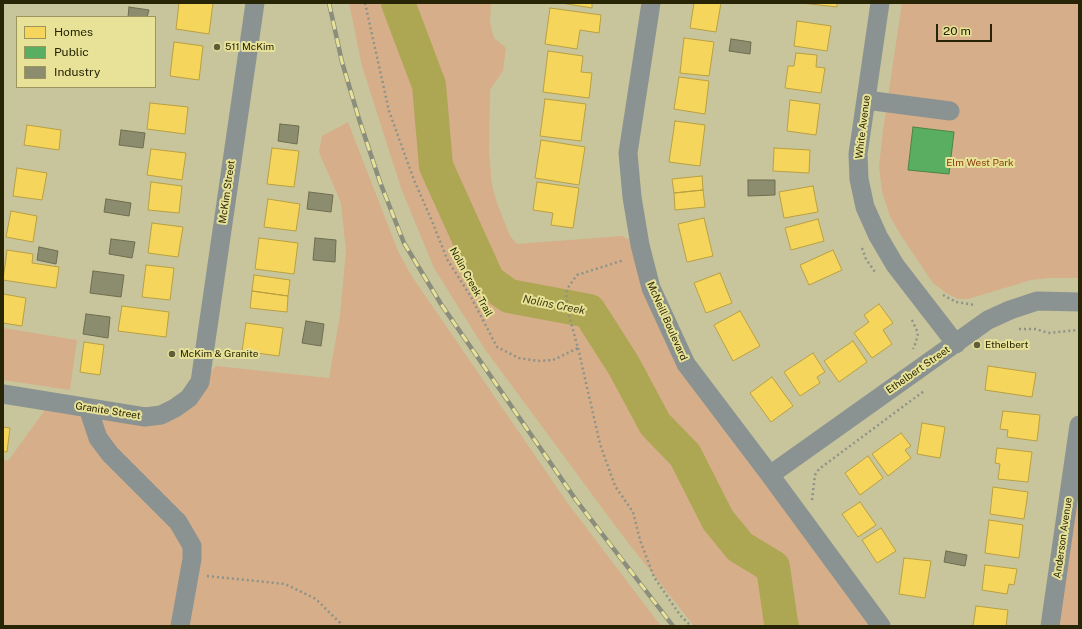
<!DOCTYPE html>
<style>
body{margin:0}
#map{position:relative;width:1082px;height:629px;overflow:hidden;background:#c8c59c;font-family:"Public Sans",sans-serif}
canvas{display:block}
.frame{position:absolute;inset:0;border:4px solid #272506;pointer-events:none}
.legend{position:absolute;left:16px;top:16px;width:140px;height:72px;box-sizing:border-box;background:#e7e297;border:1px solid #9a965d;margin:0;padding:5px 7px;list-style:none;font-size:12px;color:#272506}
.legend li{display:flex;align-items:center;gap:8px;height:20px}
.legend b{width:20px;border:1px solid #9a965d}
.scale{position:absolute;left:936px;top:24px;width:56px;height:18px;box-sizing:border-box;border:2px solid #272506;border-top:0;padding-left:5px;font-size:12px;line-height:14px;white-space:nowrap;color:#272506;-webkit-text-stroke:3px #e7e297;paint-order:stroke}
</style>
<div id="map">
<canvas width="1082" height="629"></canvas>
<div class="frame"></div>
<ul class="legend">
<li><b style="height:11px;background:#f6d55c"></b>Homes</li>
<li><b style="height:11px;background:#5aae61"></b>Public</li>
<li><b style="height:11px;background:#8c8c6e"></b>Industry</li>
</ul>
<div class="scale">20 m</div>
</div>
<script>
const g = document.querySelector('canvas').getContext('2d');
g.lineJoin = 'round';
function paint(path, color) {
  g.fillStyle = color;
  g.fill(path, 'evenodd');
}
function poly(rows) {
  const path = new Path2D();
  for (const r of rows) {
    path.moveTo(r[0], r[1]);
    for (let i = 2; i < r.length; i += 2) path.lineTo(r[i], r[i + 1]);
  }
  return path;
}
function stroke(path, color, width, dash) {
  g.strokeStyle = color;
  g.lineWidth = width;
  g.lineCap = dash ? 'butt' : 'round';
  g.setLineDash(dash || []);
  g.stroke(path);
}
function write(font, color, halo, rows, align = 'center') {
  g.font = font + ' "Public Sans",sans-serif';
  g.lineWidth = 4;
  g.setLineDash([]);
  g.textBaseline = 'middle';
  g.strokeStyle = halo;
  g.fillStyle = color;
  for (const [text, x, y, turn = 0] of rows) {
    g.save();
    g.translate(x, y);
    g.rotate((+turn || 0) * Math.PI / 180);
    g.textAlign = isNaN(turn) ? turn : align;
    if (halo) g.strokeText(text, 0, 0);
    g.fillText(text, 0, 0);
    g.restore();
  }
}
paint(poly([
 [349,3,491,3,490,22,494,38,506,48,503,71,490,90,489,153,492,185,497,203,510,236,517,244,622,236,641,245,688,363,882,626,694,626,622,535,484,348,434,268,401,188,362,66],
 [902,3,1079,3,1079,278,1050,278,1031,280,968,299,958,299,946,293,933,283,902,237,890,217,882,191,879,166,883,131],
 [348,122,398,251,411,275,569,505,661,626,3,626,3,459,8,461,50,403,146,419,201,382,216,366,329,378,340,315,346,251,341,203,319,152,322,136],
 [3,328,77,340,70,390,3,380],
 [1079,419,1079,626,1050,626]
]), '#d6ae8a');
const homes = poly([
 [179,3,213,3,209,34,176,29,179,3],
 [561,3,592,3,592,8,561,3],
 [694,3,721,3,716,32,690,28,694,3],
 [801,3,837,3,837,7,801,3],
 [550,8,601,15,599,33,580,30,577,49,545,44,550,8],
 [797,21,831,26,827,51,794,46,797,21],
 [684,38,714,42,709,76,680,73,684,38],
 [174,42,203,46,199,80,170,76,174,42],
 [548,51,583,56,581,72,592,73,589,98,543,92,548,51],
 [796,53,817,55,816,67,825,68,821,93,785,88,788,66,794,66,796,53],
 [679,77,709,81,705,114,674,109,679,77],
 [545,99,586,104,581,141,540,136,545,99],
 [790,100,820,104,816,135,787,131,790,100],
 [150,103,188,107,185,134,147,129,150,103],
 [675,121,705,125,700,166,669,162,675,121],
 [27,125,61,130,59,150,24,145,27,125],
 [541,140,585,147,579,185,535,178,541,140],
 [272,148,299,151,294,187,267,184,272,148],
 [774,148,810,150,809,173,773,171,774,148],
 [151,149,186,153,182,180,147,175,151,149],
 [17,168,47,173,42,200,13,196,17,168],
 [702,176,703,190,674,193,672,179,702,176],
 [151,182,182,186,179,213,148,210,151,182],
 [537,182,579,188,573,228,551,225,553,213,533,210,537,182],
 [813,186,818,212,784,218,779,192,813,186],
 [703,190,705,207,675,210,674,193,703,190],
 [268,199,300,204,296,231,264,227,268,199],
 [11,211,37,216,33,242,6,237,11,211],
 [704,218,713,256,687,262,678,224,704,218],
 [818,219,824,241,791,250,785,228,818,219],
 [152,223,183,227,178,257,148,253,152,223],
 [259,238,298,243,294,274,255,269,259,238],
 [7,250,33,254,32,263,59,267,56,288,3,280,7,250],
 [833,250,842,270,809,285,800,265,833,250],
 [146,265,174,268,170,300,142,297,146,265],
 [720,273,732,303,706,313,694,283,720,273],
 [254,275,290,280,288,296,252,291,254,275],
 [252,291,288,296,287,312,250,308,252,291],
 [3,294,26,298,22,326,3,323,3,294],
 [879,304,893,323,883,330,892,344,872,358,854,333,869,322,864,315,879,304],
 [122,306,169,312,166,337,118,331,122,306],
 [740,311,760,346,733,361,714,325,740,311],
 [246,323,283,328,279,356,242,351,246,323],
 [853,341,867,362,839,382,824,361,853,341],
 [84,342,104,345,100,375,80,372,84,342],
 [813,353,825,372,817,377,820,383,800,396,784,372,813,353],
 [988,366,1036,373,1032,397,985,390,988,366],
 [772,377,793,406,771,422,750,393,772,377],
 [1003,411,1040,415,1037,441,1007,437,1008,430,1000,429,1003,411],
 [922,423,945,427,940,458,917,454,922,423],
 [3,427,10,428,7,452,3,451,3,427],
 [901,433,911,446,905,450,911,458,888,476,872,454,901,433],
 [997,448,1032,452,1028,482,998,479,1000,464,995,463,997,448],
 [868,456,883,478,860,495,845,473,868,456],
 [993,487,1028,492,1024,519,990,514,993,487],
 [860,502,876,525,858,537,842,514,860,502],
 [989,520,1023,525,1019,558,985,553,989,520],
 [881,528,896,551,877,563,862,540,881,528],
 [904,558,931,561,925,598,899,594,904,558],
 [985,565,1017,569,1014,585,1009,584,1007,594,982,590,985,565],
 [976,606,1008,610,1006,626,973,626,976,606]
]);
paint(homes, '#f6d55c');
stroke(homes, '#b8a042', 1);
const public = poly([
 [913,127,954,132,949,174,908,170,913,127]
]);
paint(public, '#5aae61');
stroke(public, '#4b8546', 1);
const industry = poly([
 [129,7,149,10,147,17,128,17,129,7],
 [731,39,751,42,750,54,729,51,731,39],
 [280,124,299,126,297,144,278,141,280,124],
 [121,130,145,133,143,148,119,145,121,130],
 [748,180,775,180,775,195,748,196,748,180],
 [309,192,333,195,331,212,307,209,309,192],
 [106,199,131,203,129,216,104,212,106,199],
 [315,238,336,240,335,262,313,260,315,238],
 [111,239,135,242,132,258,109,254,111,239],
 [39,247,58,251,56,264,37,260,39,247],
 [93,271,124,275,121,297,90,293,93,271],
 [86,314,110,317,108,338,83,334,86,314],
 [306,321,324,324,321,346,302,343,306,321],
 [946,551,967,555,965,566,944,562,946,551]
]);
paint(industry, '#8c8c6e');
stroke(industry, '#6e6d4f', 1);
stroke(poly([
 [398,3,429,85,436,166,488,281,509,296,589,311,624,366,655,424,685,455,718,520,740,547,773,567,781,623,782,626]
]), '#ada652', 34);
stroke(poly([
 [365,3,389,111,414,180,432,221,447,259,471,297,497,347,519,358,538,361,553,360,578,348,568,312,566,293,569,286,577,275,624,260],
 [862,248,866,259,875,272],
 [943,295,956,302,975,305],
 [912,320,918,333,916,342,913,349],
 [1019,329,1036,329,1048,333,1079,330],
 [578,348,600,444,615,486,633,512,640,540,654,577,680,615,691,626],
 [812,500,815,475,819,469,924,391],
 [207,576,285,584,316,599,340,623,341,626]
]), '#8d9388', 2.5, [2, 3]);
stroke(poly([
 [651,3,628,153,632,197,640,245,651,288,686,364,770,475,881,626],
 [880,3,858,154,859,179,865,207,878,236,895,265,956,344],
 [866,100,950,111],
 [3,394,145,417,161,415,175,408,189,398,200,382,255,3],
 [88,408,98,438,110,454,178,522,192,546,192,559,180,626],
 [770,475,988,320,1010,310,1037,301,1079,302],
 [1050,626,1079,425]
]), '#8a9391', 19);
const rail = poly([
 [329,3,342,62,359,119,380,182,404,243,441,304,576,500,673,626]
]);
stroke(rail, '#8b8e7d', 4.5);
stroke(rail, '#e7e297', 3, [9]);
for (const [x, y, r, color] of [
 [217,47,4,"#5f5d3a"],
 [977,345,4,"#5f5d3a"],
 [172,354,4,"#5f5d3a"]
]) {
  const dot = new Path2D();
  dot.arc(x, y, r, 0, 2 * Math.PI);
  g.fillStyle = color;
  g.fill(dot);
  stroke(dot, '#e7e297', 1.5);
}
write('10px', '#272506', '#e7e297', [
 ["511 McKim",225,47],
 ["Ethelbert",985,345],
 ["McKim & Granite",180,354]
], 'left');
write('10px', '#272506', '#e7e297', [
 ["White Avenue",863,127,-83],
 ["McKim Street",227,192,-82],
 ["Nolin Creek Trail",471,282,61],
 ["McNeill Boulevard",667,321,66],
 ["Ethelbert Street",918,370,-35],
 ["Granite Street",108,411,9],
 ["Anderson Avenue",1063,538,-82]
]);
write('10px', '#8c3c0e', '#e7e297', [
 ["Elm West Park",980,163]
]);
write('italic 11px', '#403d12', '#e7e297', [
 ["Nolins Creek",554,305,11]
]);
</script>
